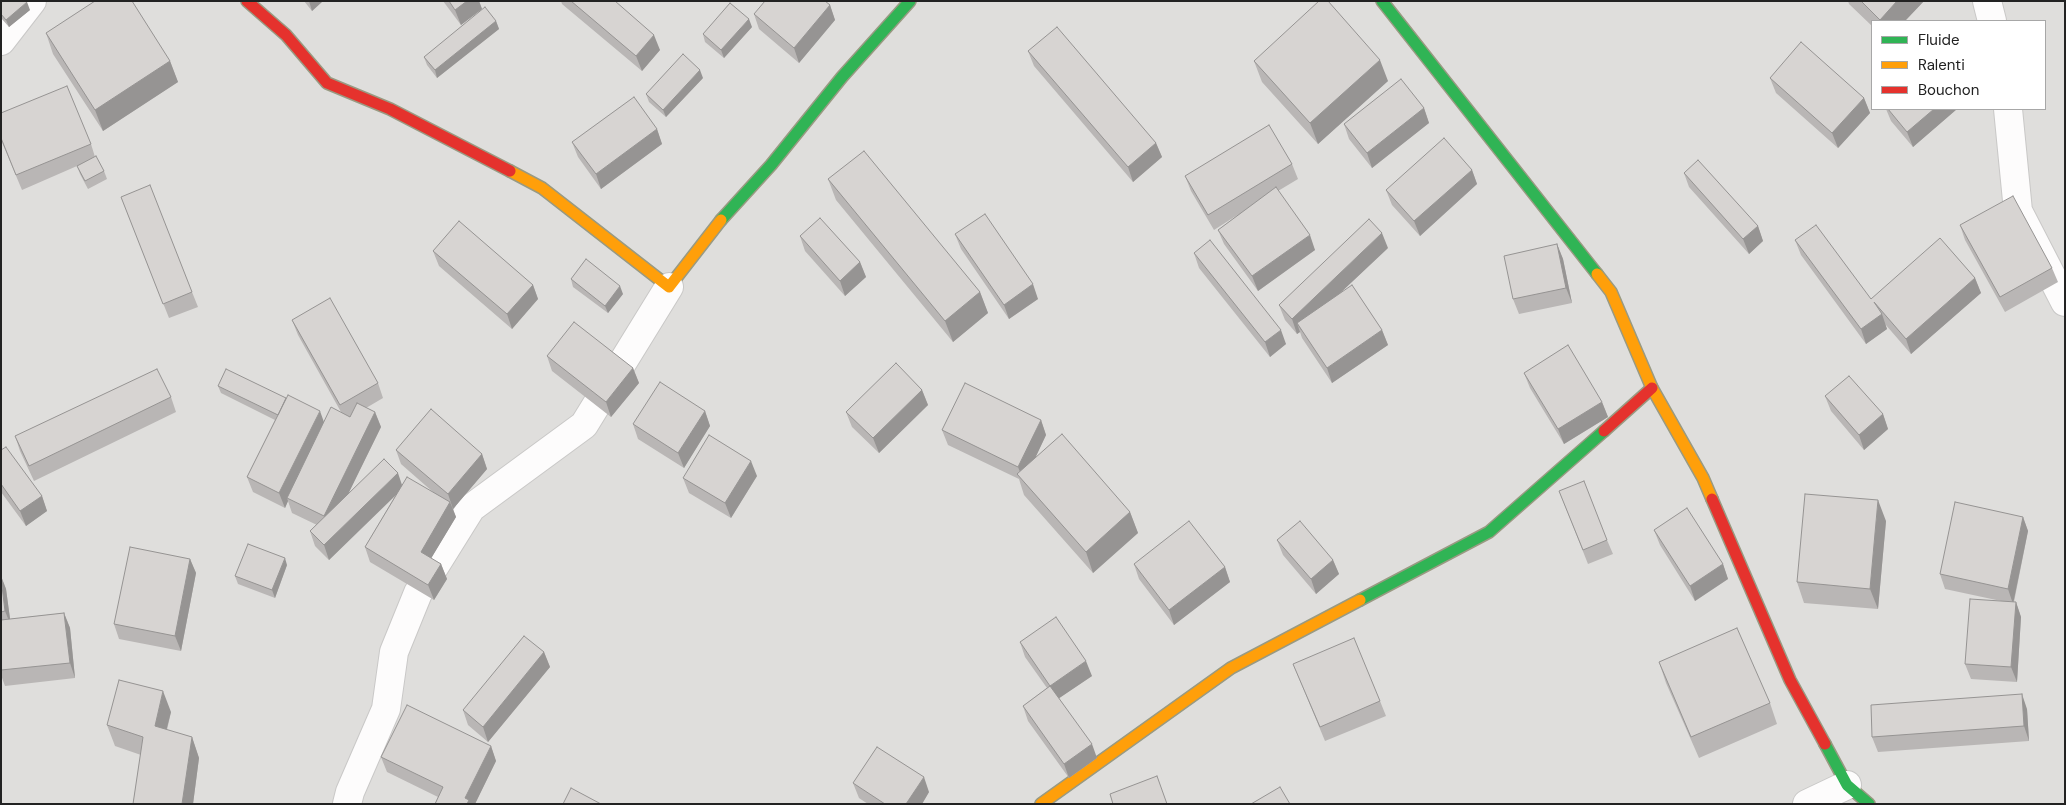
<!DOCTYPE html>
<style>
body{margin:0}
#map{position:relative;width:2066px;height:805px;overflow:hidden;background:#f0eeeb;font-family:"DM Sans",sans-serif}
canvas{display:block}
.frame{position:absolute;inset:0;border:2px solid #222;pointer-events:none}
.legend{position:absolute;left:1871px;top:20px;width:175px;height:90px;box-sizing:border-box;background:#fff;border:1px solid #a7a7a7;margin:0;padding:6px 9px;list-style:none;font-size:15px;color:#222}
.legend li{display:flex;align-items:center;gap:10px;height:25px}
.legend b{width:25px;border:1px solid #a7a7a7}
</style>
<div id="map">
<canvas width="2066" height="805"></canvas>
<div class="frame"></div>
<ul class="legend">
<li><b style="height:6px;background:#30b455"></b>Fluide</li>
<li><b style="height:6px;background:#ff9f0a"></b>Ralenti</li>
<li><b style="height:6px;background:#e5322d"></b>Bouchon</li>
</ul>
</div>
<script>
const g = document.querySelector('canvas').getContext('2d');
g.lineJoin = 'round';
function paint(path, color) {
  g.fillStyle = color;
  g.fill(path, 'evenodd');
}
function poly(rows) {
  const path = new Path2D();
  for (const r of rows) {
    path.moveTo(r[0], r[1]);
    for (let i = 2; i < r.length; i += 2) path.lineTo(r[i], r[i + 1]);
  }
  return path;
}
function stroke(path, color, width, dash) {
  g.strokeStyle = color;
  g.lineWidth = width;
  g.lineCap = dash ? 'butt' : 'round';
  g.setLineDash(dash || []);
  g.stroke(path);
}
paint(poly([
 [1,1,2065,1,2065,804,1,804],
 [1872,21,2045,21,2045,109,1872,109]
]), '#dfdedc');
const street = poly([
 [1987,1,1992,21],
 [1,41,32,1],
 [2008,109,2018,211,2065,302],
 [347,804,350,792,386,709,394,652,418,593,471,508,584,425,669,287],
 [1807,804,1847,785]
]);
const fast = poly([
 [1382,1,1597,274],
 [721,220,771,165,842,77,910,1],
 [1360,600,1489,532,1604,431],
 [1825,744,1847,785,1869,804]
]);
const slow = poly([
 [510,171,542,188,669,287,721,220],
 [1597,274,1611,292,1652,388,1703,478,1712,499],
 [1041,804,1231,668,1360,600]
]);
const jam = poly([
 [247,1,286,35,327,83,390,109,510,171],
 [1604,431,1652,388],
 [1712,499,1790,680,1825,744]
]);
stroke(street, '#c9c8c7', 30);
stroke(fast, '#999a82', 14);
stroke(slow, '#999a82', 14);
stroke(jam, '#999a82', 14);
stroke(street, '#fdfcfc', 28);
stroke(fast, '#30b455', 11);
stroke(slow, '#ff9f0a', 11);
stroke(jam, '#e5322d', 11);
paint(poly([
 [1,1,30,10,9,27,1,18],
 [304,1,323,1,312,11],
 [443,1,479,1,482,9,461,25],
 [561,1,615,1,660,50,642,71,562,4],
 [1848,1,1924,1,1905,21,1872,21,1872,26,1849,4],
 [830,5,835,20,799,63,759,29,754,14],
 [496,21,499,29,437,78,427,65,424,57],
 [752,27,724,58,705,42,703,34],
 [46,33,170,61,178,82,103,131,53,54],
 [1028,51,1156,143,1162,157,1133,182,1034,66],
 [1254,61,1388,81,1318,144,1262,82],
 [703,78,666,117,649,102,646,94],
 [1770,78,1864,98,1870,113,1838,148,1776,93],
 [1424,108,1429,123,1372,168,1349,139,1344,124],
 [1886,109,1957,109,1913,147,1891,121],
 [1,113,91,144,95,157,104,171,107,179,88,189,80,174,77,166,22,190,1,140],
 [657,129,662,144,601,189,578,157,572,142],
 [1292,164,1298,179,1278,191,1315,250,1258,291,1224,244,1218,230,1239,214,1214,230,1191,191,1185,176],
 [1472,170,1477,184,1420,236,1392,205,1386,190],
 [1684,173,1758,226,1763,241,1749,254,1689,187],
 [828,179,980,292,988,313,953,342,836,200],
 [121,197,192,292,198,307,169,318],
 [1960,225,2052,268,2058,282,2005,312,1965,240],
 [955,234,1038,299,1009,319,961,249],
 [800,236,860,262,866,277,845,296,805,251],
 [1795,240,1871,299,1975,278,1981,293,1911,354,1885,324,1887,329,1866,344,1801,255],
 [1557,244,1563,259,1572,303,1519,314,1513,299],
 [1388,248,1341,292,1382,330,1388,345,1332,383,1302,338,1300,332,1297,334,1285,320,1279,305],
 [433,251,533,285,538,299,512,329,439,266],
 [1194,253,1286,344,1270,357,1199,268],
 [571,279,623,294,608,313,573,287],
 [292,320,378,383,383,398,366,408,375,412,381,427,348,494,402,485,433,492,401,464,396,450,482,454,487,469,453,509,456,517,431,558,441,564,447,579,434,600,370,562,365,547,395,496,329,560,315,546,310,531,317,525,292,513,288,501,285,508,253,492,247,477,275,420,221,393,218,386,286,398,324,422,341,412,298,335],
 [547,356,633,368,639,383,611,417,552,371],
 [1524,373,1602,402,1608,417,1564,444,1530,388],
 [922,390,928,405,879,453,852,427,846,412],
 [1825,396,1883,414,1888,429,1864,450,1831,411],
 [171,397,176,412,34,481,20,451,15,436],
 [705,411,710,426,684,468,638,439,633,424],
 [1041,420,1046,435,1035,458,1130,512,1138,533,1093,573,1024,495,1019,479,948,445,942,430],
 [1,450,42,496,47,511,26,526,1,492],
 [757,476,731,518,689,493,683,478],
 [1559,491,1607,540,1613,554,1588,564],
 [2023,517,2028,531,2014,602,2016,602,2021,617,2017,682,1971,679,1965,664,2001,601,1945,589,1940,574],
 [1886,521,1878,609,1804,603,1797,582],
 [1654,530,1723,564,1728,579,1695,601,1660,545],
 [1277,540,1333,560,1339,574,1316,594,1283,555],
 [190,559,196,573,181,651,119,639,114,624],
 [1134,564,1225,567,1230,582,1174,625,1139,579],
 [287,565,275,598,238,584,235,576],
 [1,576,6,589,10,619,64,613,70,628,75,678,5,686,1,675],
 [1020,642,1092,676,1059,698,1097,758,1069,778,1028,721,1023,706,1047,688,1025,657],
 [544,652,550,667,488,742,468,725,463,710],
 [1659,662,1770,703,1777,724,1699,758,1666,683],
 [1293,664,1380,701,1386,716,1325,741],
 [2027,709,2029,741,1878,752,1872,737],
 [171,712,167,730,192,737,199,758,193,804,133,804,141,755,115,746,107,725],
 [491,746,496,761,475,804,435,804,438,797,387,772,381,757],
 [853,783,929,792,922,804,868,804,859,798]
]), '#b9b6b5');
paint(poly([
 [309,1,323,1,312,11],
 [467,1,479,1,482,9,461,25,455,10],
 [1897,1,1924,1,1905,21,1880,21,1880,20],
 [27,2,30,10,9,27,6,20],
 [830,5,835,20,799,63,794,48],
 [749,19,752,27,724,58,721,50],
 [496,21,499,29,437,78,435,70],
 [654,35,660,50,642,71,636,56],
 [1380,60,1388,81,1318,144,1310,123],
 [170,61,178,82,103,131,95,110],
 [700,70,703,78,666,117,663,110],
 [1864,98,1870,113,1838,148,1832,133],
 [1424,108,1429,123,1372,168,1367,153],
 [1934,109,1957,109,1913,147,1907,132],
 [657,129,662,144,601,189,596,174],
 [1156,143,1162,157,1133,182,1128,167],
 [1472,170,1477,184,1420,236,1414,221],
 [1758,226,1763,241,1749,254,1743,239],
 [1382,233,1388,248,1301,330,1297,323,1300,332,1297,334,1292,319],
 [1310,235,1315,250,1258,291,1252,276],
 [1557,244,1563,259,1572,303,1566,288],
 [860,262,866,277,845,296,840,281],
 [1975,278,1981,293,1911,354,1906,339],
 [1033,284,1038,299,1009,319,1004,305],
 [533,285,538,299,512,329,507,314],
 [620,286,623,294,608,313,605,306],
 [980,292,988,313,953,342,945,321],
 [1882,314,1887,329,1866,344,1861,329],
 [1281,330,1286,344,1270,357,1265,342],
 [1382,330,1388,345,1332,383,1327,368],
 [633,368,639,383,611,417,606,402],
 [922,390,928,405,879,453,873,438],
 [1602,402,1608,417,1564,444,1558,429],
 [320,411,325,425,287,498,288,501,285,508,279,493],
 [705,411,710,426,684,468,678,453],
 [375,412,381,427,330,531,324,516],
 [1883,414,1888,429,1864,450,1859,435],
 [1041,420,1046,435,1024,482,1018,467],
 [482,454,487,469,453,509,448,494],
 [751,461,757,476,731,518,725,503],
 [398,473,403,488,329,560,324,545],
 [42,496,47,511,26,526,20,511],
 [1878,500,1886,521,1878,609,1870,589],
 [450,502,456,517,426,567,421,552],
 [1130,512,1138,533,1093,573,1086,552],
 [2023,517,2028,531,2013,604,2008,589],
 [285,558,287,565,275,598,272,590],
 [190,559,196,573,181,651,175,636],
 [1333,560,1339,574,1316,594,1311,579],
 [441,564,447,579,434,600,428,585],
 [1723,564,1728,579,1695,601,1690,586],
 [1225,567,1230,582,1174,625,1169,610],
 [1,576,6,589,11,626,5,611],
 [2016,602,2021,617,2017,682,2011,667],
 [64,613,70,628,75,678,70,663],
 [544,652,550,667,488,742,483,727],
 [1086,661,1092,676,1055,701,1050,686],
 [163,691,171,712,162,747,155,726],
 [2022,694,2027,709,2029,741,2024,726],
 [192,737,199,758,193,804,182,804],
 [1092,744,1097,758,1069,778,1064,764],
 [491,746,496,761,475,804,467,804,465,798],
 [924,777,929,792,922,804,906,804]
]), '#969493');
const building = poly([
 [1,1,26,1,27,2,6,20,1,14,1,1],
 [95,1,132,1,170,61,95,110,46,33,95,1],
 [449,1,467,1,455,10,449,1],
 [571,1,615,1,654,35,636,56,571,1],
 [765,1,825,1,830,5,794,48,754,14,765,1],
 [1319,1,1328,1,1380,60,1310,123,1254,61,1319,1],
 [1861,1,1897,1,1880,20,1861,1],
 [730,3,749,19,721,50,703,34,730,3],
 [485,7,496,21,435,70,424,57,485,7],
 [1057,27,1156,143,1128,167,1028,51,1057,27],
 [1801,42,1864,98,1832,133,1770,78,1801,42],
 [683,54,700,70,663,110,646,94,683,54],
 [1401,79,1424,108,1367,153,1344,124,1401,79],
 [67,86,91,144,16,175,1,138,1,113,67,86],
 [634,97,657,129,596,174,572,142,634,97],
 [1888,109,1934,109,1907,132,1888,109],
 [1269,125,1292,164,1208,215,1185,176,1269,125],
 [1444,138,1472,170,1414,221,1386,190,1444,138],
 [864,151,980,292,945,321,828,179,864,151],
 [96,156,104,171,85,181,77,166,96,156],
 [1698,160,1758,226,1743,239,1684,173,1698,160],
 [150,185,192,292,163,304,121,197,150,185],
 [1276,187,1310,235,1252,276,1218,230,1276,187],
 [2013,196,2052,268,2000,297,1960,225,2013,196],
 [985,214,1033,284,1004,305,955,234,985,214],
 [820,218,860,262,840,281,800,236,820,218],
 [1369,219,1382,233,1292,319,1279,305,1369,219],
 [459,221,533,285,507,314,433,251,459,221],
 [1816,225,1871,299,1940,238,1975,278,1906,339,1874,302,1882,314,1861,329,1795,240,1816,225],
 [1210,240,1281,330,1265,342,1194,253,1210,240],
 [1557,244,1566,288,1513,299,1504,256,1557,244],
 [586,259,620,286,605,306,571,279,586,259],
 [1352,285,1382,330,1327,368,1297,323,1352,285],
 [330,298,378,383,340,405,292,320,330,298],
 [574,322,633,368,606,402,547,356,574,322],
 [1568,345,1602,402,1558,429,1524,373,1568,345],
 [896,363,922,390,873,438,846,412,896,363],
 [157,369,171,397,29,466,15,436,157,369],
 [226,369,286,398,278,415,218,386,226,369],
 [1849,376,1883,414,1859,435,1825,396,1849,376],
 [660,382,705,411,678,453,633,424,660,382],
 [965,383,1041,420,1018,467,942,430,965,383],
 [288,395,320,411,279,493,247,477,288,395],
 [357,403,375,412,324,516,287,498,331,407,350,417,357,403],
 [431,409,482,454,448,494,396,450,431,409],
 [1062,434,1130,512,1086,552,1017,474,1062,434],
 [709,435,751,461,725,503,683,478,709,435],
 [6,447,42,496,20,511,1,484,1,450,6,447],
 [384,459,398,473,324,545,310,531,384,459],
 [407,477,450,502,421,552,441,564,428,585,365,547,407,477],
 [1584,481,1607,540,1583,550,1559,491,1584,481],
 [1805,494,1878,500,1870,589,1797,582,1805,494],
 [1955,502,2023,517,2008,589,1940,574,1955,502],
 [1687,508,1723,564,1690,586,1654,530,1687,508],
 [1189,521,1225,567,1169,610,1134,564,1189,521],
 [1300,521,1333,560,1311,579,1277,540,1300,521],
 [248,544,285,558,272,590,235,576,248,544],
 [130,547,190,559,175,636,114,624,130,547],
 [1,578,5,611,1,612,1,578],
 [1970,599,2016,602,2011,667,1965,664,1970,599],
 [64,613,70,663,1,670,1,620,64,613],
 [1056,617,1086,661,1050,686,1020,642,1056,617],
 [1737,628,1770,703,1691,737,1659,662,1737,628],
 [524,636,544,652,483,727,463,710,524,636],
 [1354,638,1380,701,1320,727,1293,664,1354,638],
 [119,680,163,691,155,726,192,737,182,804,133,804,143,737,107,725,119,680],
 [1050,686,1092,744,1064,764,1023,706,1050,686],
 [2022,694,2024,726,1872,737,1871,705,2022,694],
 [407,705,491,746,465,798,469,800,467,804,435,804,443,787,381,757,407,705],
 [877,747,924,777,906,804,885,804,853,783,877,747],
 [1157,776,1167,804,1113,804,1110,794,1157,776],
 [1280,787,1290,804,1251,804,1280,787],
 [571,788,601,804,563,804,571,788]
]);
paint(building, '#d7d4d2');
stroke(building, '#969493', 1);
</script>
